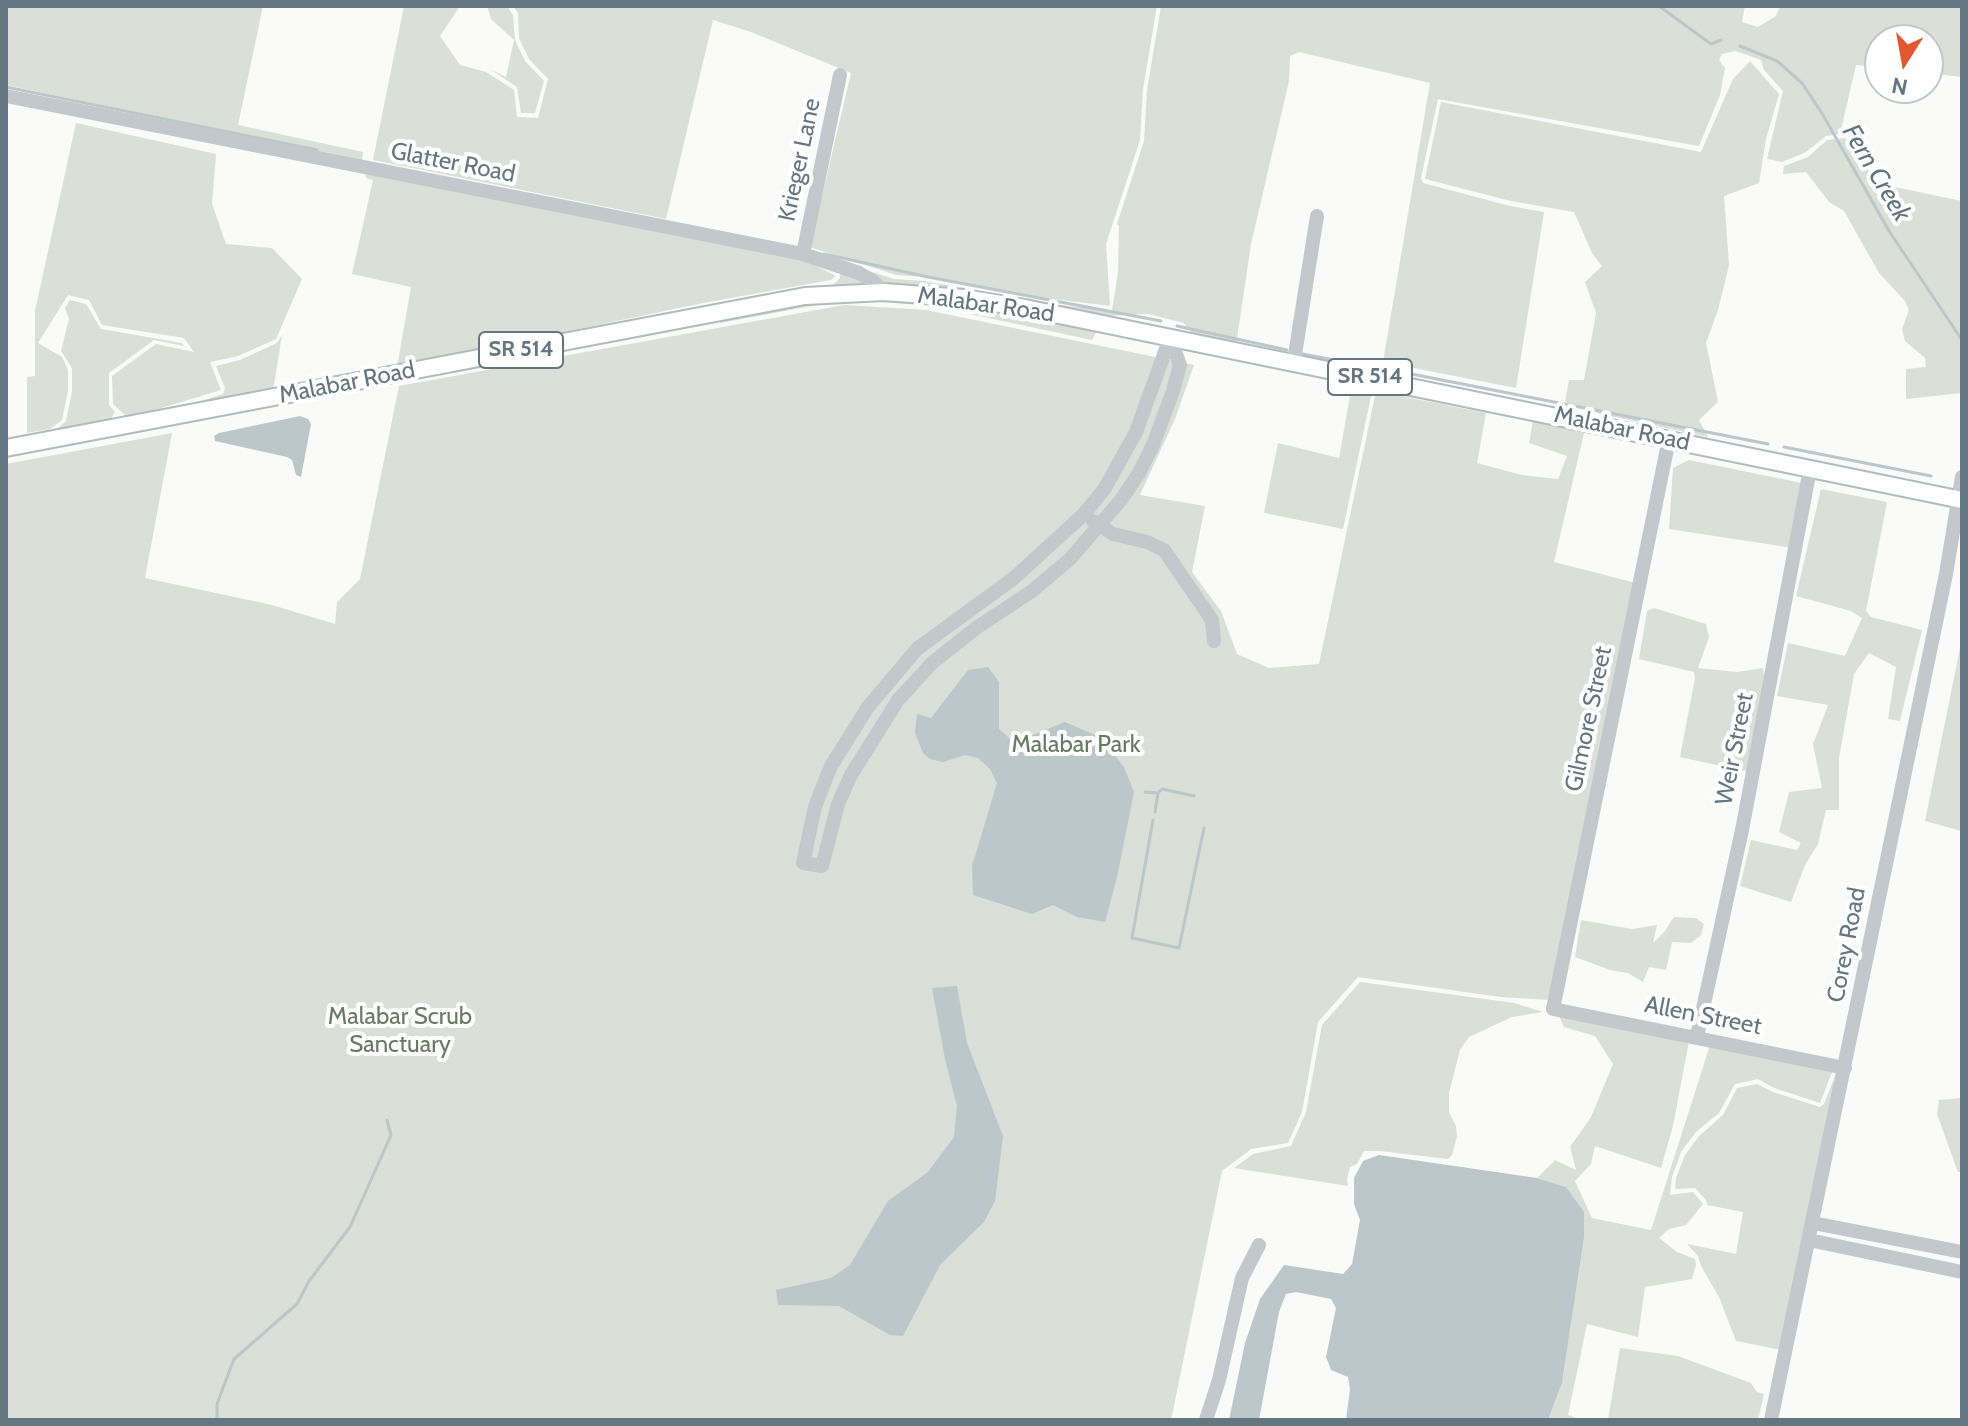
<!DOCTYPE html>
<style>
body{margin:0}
#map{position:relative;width:1968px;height:1426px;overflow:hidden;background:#fafaf8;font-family:Cabin,sans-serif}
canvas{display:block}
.frame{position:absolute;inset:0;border:8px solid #657683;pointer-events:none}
.north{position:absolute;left:1864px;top:24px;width:80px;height:80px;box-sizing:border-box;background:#fff;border:2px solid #c1c8cd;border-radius:50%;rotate:191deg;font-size:22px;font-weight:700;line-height:32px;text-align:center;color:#657683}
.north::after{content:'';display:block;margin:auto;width:28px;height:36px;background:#e4572e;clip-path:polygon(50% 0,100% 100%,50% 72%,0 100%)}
</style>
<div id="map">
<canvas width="1968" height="1426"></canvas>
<div class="frame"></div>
<div class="north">N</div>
</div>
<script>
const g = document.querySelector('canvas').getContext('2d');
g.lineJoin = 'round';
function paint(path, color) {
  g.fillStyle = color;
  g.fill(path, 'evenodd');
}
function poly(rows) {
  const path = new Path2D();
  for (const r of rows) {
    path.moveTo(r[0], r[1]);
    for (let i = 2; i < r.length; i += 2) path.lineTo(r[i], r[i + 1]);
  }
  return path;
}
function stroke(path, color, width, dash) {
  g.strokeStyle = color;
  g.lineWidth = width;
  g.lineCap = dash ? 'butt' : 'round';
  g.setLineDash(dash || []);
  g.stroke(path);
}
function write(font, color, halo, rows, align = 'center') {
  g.font = font + ' Cabin,sans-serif';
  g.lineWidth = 8;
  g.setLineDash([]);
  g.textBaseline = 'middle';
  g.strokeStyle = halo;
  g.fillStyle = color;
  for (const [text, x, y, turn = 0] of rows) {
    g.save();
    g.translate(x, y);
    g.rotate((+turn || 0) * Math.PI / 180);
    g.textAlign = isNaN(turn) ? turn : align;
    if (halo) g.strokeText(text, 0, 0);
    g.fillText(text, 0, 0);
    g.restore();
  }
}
paint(poly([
 [6,6,263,6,238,125,363,152,362,160,6,85],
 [404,6,460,6,440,36,460,65,486,72,514,90,517,117,538,118,548,79,529,59,519,38,518,13,513,6,1157,6,1143,89,1140,140,1106,244,1110,306,1053,299,925,277,896,275,810,247,851,73,751,32,713,20,666,219,373,160],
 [487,6,507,6,513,15,515,40,525,61,544,81,535,113,521,113,517,87,490,69,506,77,514,40,491,19],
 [1161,6,1745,6,1742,22,1758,27,1776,16,1780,6,1962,6,1962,77,1928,73,1928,40,1880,40,1880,67,1856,65,1840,134,1826,136,1806,152,1782,162,1767,159,1783,91,1764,70,1761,60,1735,51,1722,54,1719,60,1725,68,1720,95,1699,146,1438,99,1421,178,1423,183,1510,206,1544,212,1516,388,1383,362,1430,83,1299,52,1290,56,1289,81,1251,244,1236,345,1195,337,1184,323,1148,314,1106,316,1104,318,965,292,719,305,834,284,840,278,840,274,811,252,894,279,924,281,1052,304,1112,311,1118,272,1119,226,1117,224,1144,141,1147,90],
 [1750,61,1779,94,1766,139,1759,183,1724,196,1729,265,1718,310,1706,343,1718,402,1699,420,1708,437,1601,414,1565,402,1569,380,1584,380,1596,313,1585,282,1602,266,1592,253,1574,212,1511,201,1425,179,1441,102,1701,152,1733,79],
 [76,123,216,154,212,204,226,244,272,248,302,279,276,339,238,356,210,362,221,390,128,418,113,404,112,376,156,344,194,352,184,338,102,325,89,300,68,295,38,343,62,357,68,370,68,391,62,420,50,429,27,433,27,377,35,376,35,311],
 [1845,138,1880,184,1962,201,1962,393,1906,399,1906,369,1926,367,1925,358,1905,341,1902,329,1909,310,1905,301,1879,273,1844,211,1829,202,1806,172,1783,174,1784,166,1808,157,1827,140],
 [365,173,801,258,836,276,831,280,703,303,397,367,411,287,352,274,373,180,366,178],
 [884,298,964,303,1098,329,1092,340,927,305,844,300,720,323,719,318,805,301],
 [70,300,86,304,101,329,182,343,184,346,154,340,109,373,109,405,115,412,109,422,52,433,66,421,72,392,72,368,61,351,69,319,65,308],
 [844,305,926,310,1194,365,1175,419,1140,495,1205,506,1192,572,1221,611,1237,654,1269,668,1319,664,1376,391,1486,413,1477,463,1522,475,1558,479,1567,456,1529,443,1533,421,1584,433,1554,562,1636,583,1550,1000,1501,997,1358,977,1318,1022,1302,1112,1288,1143,1251,1149,1222,1171,1171,1420,6,1420,6,464,172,433,145,578,272,605,335,624,337,602,360,579,399,386],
 [282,335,273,391,166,412,223,394,225,388,216,366,240,360,277,343],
 [1353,379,1373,387,1343,529,1264,513,1278,443,1339,458],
 [1689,460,1802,483,1793,548,1669,529,1673,468],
 [1821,489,1887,502,1866,611,1871,617,1922,630,1900,721,1888,719,1896,667,1869,653,1854,674,1839,758,1839,810,1826,810,1818,844,1805,865,1791,902,1740,886,1751,840,1797,850,1801,843,1779,832,1789,792,1822,788,1813,744,1828,705,1777,696,1788,643,1845,656,1862,618,1851,611,1796,596],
 [1654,608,1706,624,1709,637,1698,668,1737,672,1763,668,1765,687,1748,769,1744,771,1680,757,1695,678,1694,672,1639,659,1647,611],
 [1962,638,1962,831,1925,821],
 [1674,917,1696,918,1704,924,1701,935,1691,943,1672,942,1666,970,1649,967,1643,982,1628,973,1610,970,1575,957,1581,920,1632,929,1657,925,1653,943,1665,931],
 [1360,982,1514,1003,1543,1012,1512,1017,1469,1037,1460,1050,1449,1093,1449,1112,1456,1126,1457,1137,1452,1155,1448,1159,1380,1151,1364,1151,1357,1164,1350,1167,1347,1179,1348,1186,1234,1168,1253,1154,1291,1146,1306,1112,1322,1025],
 [1559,1016,1689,1041,1673,1126,1661,1168,1595,1146,1591,1164,1575,1181,1592,1218,1651,1230,1710,1045,1833,1070,1820,1103,1774,1088,1758,1079,1735,1084,1719,1113,1696,1132,1681,1152,1672,1177,1670,1195,1693,1192,1703,1204,1686,1225,1669,1229,1659,1238,1677,1252,1695,1259,1696,1265,1692,1279,1645,1287,1638,1337,1587,1324,1568,1415,1582,1420,1548,1420,1562,1383,1584,1238,1566,1187,1537,1178,1555,1160,1576,1170,1570,1147,1591,1117,1613,1064,1595,1036,1564,1027],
 [1833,1081,1841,1085,1786,1351,1736,1341,1719,1297,1701,1266,1698,1256,1687,1244,1736,1254,1743,1212,1707,1205,1706,1200,1695,1188,1675,1189,1676,1178,1685,1155,1699,1136,1723,1115,1737,1088,1757,1084,1773,1092,1820,1107,1824,1104],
 [1962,1098,1962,1172,1958,1172,1937,1114,1939,1100],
 [1620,1348,1678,1356,1751,1383,1757,1392,1764,1394,1758,1420,1608,1420]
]), '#dadfd7');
paint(poly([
 [300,416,308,419,311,424,301,477,296,475,292,460,287,457,215,441,214,436,219,433],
 [988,667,999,682,999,729,1009,738,1020,740,1065,722,1095,735,1106,744,1124,767,1134,792,1117,877,1105,922,1077,917,1053,905,1032,914,973,895,972,866,997,783,990,769,978,758,965,755,943,762,930,759,923,753,915,733,917,714,931,718,968,670],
 [957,986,967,1043,1003,1136,995,1201,984,1222,940,1265,903,1336,890,1335,839,1306,778,1305,776,1290,831,1278,850,1265,888,1201,928,1172,954,1137,957,1106,945,1059,932,988],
 [1379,1155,1537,1178,1566,1187,1584,1212,1584,1238,1562,1383,1548,1420,1346,1420,1350,1389,1348,1377,1331,1370,1326,1357,1336,1308,1331,1299,1296,1292,1286,1294,1279,1312,1259,1420,1229,1420,1245,1343,1260,1299,1284,1265,1343,1274,1352,1264,1360,1220,1354,1204,1354,1178,1363,1161]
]), '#bbc7cb');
stroke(poly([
 [1659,6,1711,44,1721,40],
 [1740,46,1777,61,1802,83,1823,115,1889,231,1962,340],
 [6,87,317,150],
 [824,254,928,277,1161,321],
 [1177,326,1287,350],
 [1303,354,1370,367],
 [1386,369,1768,444],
 [1784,447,1931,476],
 [1145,792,1157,793],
 [1155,812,1158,793,1162,789,1194,796],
 [1153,820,1132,938,1179,948,1204,828],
 [217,1420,217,1404,234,1359,297,1304,309,1281,350,1227,391,1135,387,1120]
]), '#bbc7cb', 3);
const major = poly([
 [6,448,805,296,884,292,964,298,1025,308,1962,500]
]);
stroke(major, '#b5babe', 20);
stroke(poly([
 [6,96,803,254,859,273,873,281,884,292],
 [803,254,840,75],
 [1170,338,1180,365,1173,391,1153,445,1139,473,1121,500,1070,559,1032,591,976,628,932,663,898,700,851,775,838,804,822,866,803,863,815,807,823,786,831,766,868,707,917,649,1014,578,1084,514,1105,488,1136,432,1170,338],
 [1294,361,1317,216],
 [1669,439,1553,1009,1845,1068],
 [1093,521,1113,534,1147,542,1164,550,1212,620,1214,641],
 [1697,1036,1742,830,1810,469],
 [1813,1223,1962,1252],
 [1809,1240,1962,1272],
 [1206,1420,1219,1380,1242,1278,1259,1245],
 [1771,1420,1946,574,1962,477]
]), '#c3c8cc', 14);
stroke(major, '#fff', 16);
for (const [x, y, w] of [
 [521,350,84],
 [1370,377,84]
]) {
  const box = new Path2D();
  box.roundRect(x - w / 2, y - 18, w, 36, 6);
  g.fillStyle = '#fff';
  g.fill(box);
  stroke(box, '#657683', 2);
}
write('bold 22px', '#657683', null, [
 ["SR 514",521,350],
 ["SR 514",1370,377]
]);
write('24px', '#657683', '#fff', [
 ["Krieger Lane",800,160,-78],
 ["Glatter Road",453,163,11],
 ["Malabar Road",986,305,8],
 ["Malabar Road",347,383,-11],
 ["Malabar Road",1622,429,12],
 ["Gilmore Street",1589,719,-78],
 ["Weir Street",1735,749,-79],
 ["Corey Road",1847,945,-79],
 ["Allen Street",1703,1016,11]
]);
write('24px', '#687a64', '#fff', [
 ["Malabar Park",1076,745],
 ["Malabar Scrub",400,1017],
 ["Sanctuary",400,1045]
]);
write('italic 26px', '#60757c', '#fff', [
 ["Fern Creek",1876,173,59]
]);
</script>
